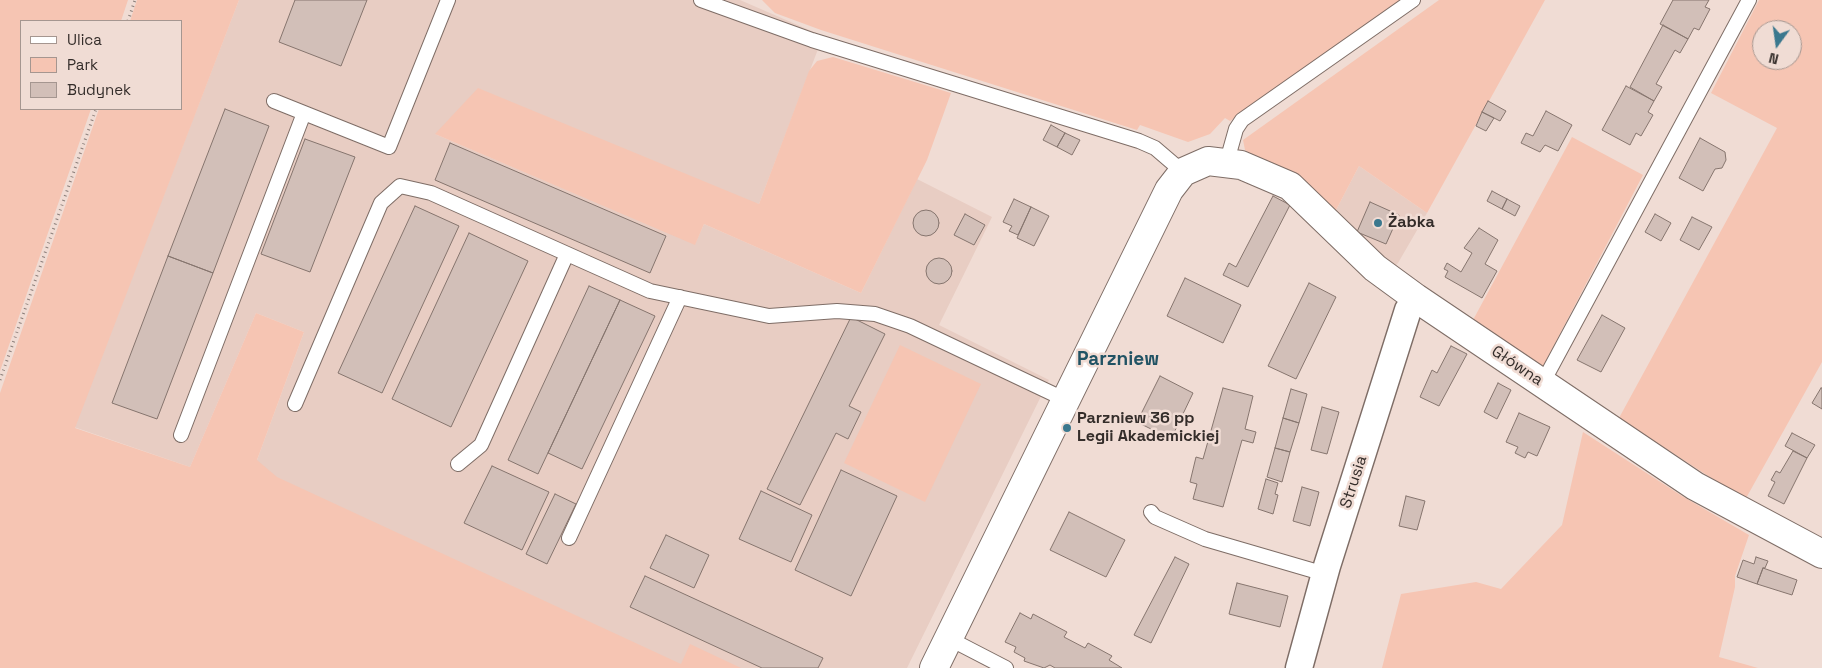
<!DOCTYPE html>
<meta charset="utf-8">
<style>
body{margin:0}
#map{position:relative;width:1822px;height:668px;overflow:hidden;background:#f0dcd4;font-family:"Space Grotesk",sans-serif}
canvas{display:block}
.legend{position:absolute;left:20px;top:20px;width:162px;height:90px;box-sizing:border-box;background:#f0dcd4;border:1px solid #a59690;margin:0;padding:6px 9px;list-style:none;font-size:15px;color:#342d2a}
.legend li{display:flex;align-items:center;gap:10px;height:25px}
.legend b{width:25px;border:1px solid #a59690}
.north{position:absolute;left:1752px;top:20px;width:50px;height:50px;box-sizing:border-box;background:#f0dcd4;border:1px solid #a59690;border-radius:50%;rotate:194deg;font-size:14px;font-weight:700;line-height:20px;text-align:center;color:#342d2a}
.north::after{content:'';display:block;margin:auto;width:18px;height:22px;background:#3b788e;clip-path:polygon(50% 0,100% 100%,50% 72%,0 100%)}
</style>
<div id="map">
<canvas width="1822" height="668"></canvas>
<ul class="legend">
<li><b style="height:6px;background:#fff"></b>Ulica</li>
<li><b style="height:14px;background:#f6c5b3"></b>Park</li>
<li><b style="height:14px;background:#d2bfb8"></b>Budynek</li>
</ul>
<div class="north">N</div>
</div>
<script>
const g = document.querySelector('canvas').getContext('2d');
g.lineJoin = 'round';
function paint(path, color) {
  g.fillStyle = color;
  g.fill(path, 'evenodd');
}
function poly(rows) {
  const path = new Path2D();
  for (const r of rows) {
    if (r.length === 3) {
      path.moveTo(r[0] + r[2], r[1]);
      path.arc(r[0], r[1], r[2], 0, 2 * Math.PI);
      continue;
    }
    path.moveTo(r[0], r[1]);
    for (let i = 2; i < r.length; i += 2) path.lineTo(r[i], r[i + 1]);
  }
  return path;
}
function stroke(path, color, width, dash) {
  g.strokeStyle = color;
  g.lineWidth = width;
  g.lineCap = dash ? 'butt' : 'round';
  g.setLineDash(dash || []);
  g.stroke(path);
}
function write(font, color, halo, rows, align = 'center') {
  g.font = font + ' "Space Grotesk",sans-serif';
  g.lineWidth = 5;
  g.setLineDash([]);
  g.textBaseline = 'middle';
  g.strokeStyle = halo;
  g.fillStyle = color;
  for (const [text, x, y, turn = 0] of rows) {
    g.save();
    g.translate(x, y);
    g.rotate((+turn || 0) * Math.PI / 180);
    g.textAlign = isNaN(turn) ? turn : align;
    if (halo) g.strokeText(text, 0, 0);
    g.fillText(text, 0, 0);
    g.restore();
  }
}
paint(poly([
 [239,0,740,0,823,36,759,204,435,134,695,244,704,224,861,293,917,179,992,217,939,325,1049,380,907,668,205,668,257,460,304,332,256,313,190,467,74,427],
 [1359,166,1427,213,1398,263,1392,269,1334,214]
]), '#e8cdc3');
paint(poly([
 [0,0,128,0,121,21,21,21,21,109,91,109,0,371],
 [137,0,239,0,75,428,190,467,256,313,304,332,257,460,277,477,681,664,690,644,741,668,0,668,0,393,99,109,181,109,181,21,130,21],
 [762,0,1404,0,1230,121,1225,118,1210,134,1188,142,1140,125,1137,130,821,30,775,13],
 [1439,0,1545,0,1427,213,1359,166,1334,214,1245,150,1243,140],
 [1759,0,1822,0,1822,362,1745,500,1619,418,1777,128,1711,93],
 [1762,30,1792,30,1792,60,1762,60],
 [833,57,951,93,927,160,861,293,704,224,695,245,435,134,478,88,759,204,809,71,817,61],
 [1572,137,1643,175,1542,368,1473,320],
 [900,345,981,384,925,502,844,463],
 [1583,432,1682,496,1749,535,1735,576,1735,587,1719,657,1758,668,1382,668,1401,594,1476,582,1501,589,1562,525]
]), '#f6c5b3');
const building = poly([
 [295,0,367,0,341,66,279,42,295,0],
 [1673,0,1709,0,1705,7,1710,9,1699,30,1694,28,1688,39,1660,24,1673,0],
 [1663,25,1688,39,1680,53,1675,50,1656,84,1662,87,1654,101,1630,87,1663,25],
 [1626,86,1654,101,1648,112,1653,115,1641,136,1636,133,1630,145,1602,130,1626,86],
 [1488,101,1506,111,1500,121,1482,112,1488,101],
 [225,109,269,126,213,273,168,256,225,109],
 [1546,111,1572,125,1558,151,1545,145,1540,152,1521,143,1526,133,1533,136,1546,111],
 [1482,112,1494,118,1486,131,1476,126,1482,112],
 [1051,125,1065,133,1057,147,1043,140,1051,125],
 [1065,133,1080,140,1072,155,1057,147,1065,133],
 [1700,138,1725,152,1726,160,1722,168,1715,169,1703,191,1679,178,1700,138],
 [305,139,355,157,310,272,261,254,305,139],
 [450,143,666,236,650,273,435,180,450,143],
 [1492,191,1507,199,1502,209,1487,201,1492,191],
 [1273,196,1290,205,1248,287,1223,275,1229,263,1236,267,1273,196],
 [1014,199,1031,207,1018,235,1009,231,1012,226,1003,222,1014,199],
 [1507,199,1520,206,1515,216,1502,209,1507,199],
 [1370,202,1399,215,1386,244,1357,232,1370,202],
 [415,206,459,226,382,393,338,373,415,206],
 [1031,207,1049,216,1034,246,1017,238,1031,207],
 [926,223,13],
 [965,214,985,225,974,245,954,235,965,214],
 [1655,214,1671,223,1661,241,1645,232,1655,214],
 [1692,217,1712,227,1699,250,1680,240,1692,217],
 [1479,228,1498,240,1485,264,1497,271,1482,298,1445,277,1448,271,1444,269,1447,263,1461,272,1472,253,1464,248,1479,228],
 [469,233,528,261,451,427,392,399,469,233],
 [168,256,213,273,157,419,112,403,168,256],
 [939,271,13],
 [1185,278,1241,305,1223,343,1167,316,1185,278],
 [1309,283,1336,297,1296,379,1268,366,1309,283],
 [589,286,620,300,538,474,508,460,589,286],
 [620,300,655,316,582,469,548,453,620,300],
 [1602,315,1625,328,1601,372,1577,360,1602,315],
 [851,317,885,334,849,406,861,412,848,439,836,433,800,505,767,489,851,317],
 [1451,346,1467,354,1439,406,1420,397,1432,370,1437,373,1451,346],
 [1160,376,1193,393,1171,439,1137,422,1160,376],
 [1498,383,1511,390,1497,419,1484,412,1498,383],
 [1223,388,1253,396,1245,429,1256,432,1253,443,1242,440,1223,507,1193,499,1197,484,1190,482,1196,457,1203,459,1223,388],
 [1821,388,1822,388,1822,409,1812,403,1821,388],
 [1291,389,1307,394,1299,423,1283,418,1291,389],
 [1322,407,1339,412,1327,454,1311,450,1322,407],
 [1519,413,1550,427,1537,456,1528,452,1525,458,1515,453,1518,447,1506,442,1519,413],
 [1283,418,1299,423,1290,452,1275,448,1283,418],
 [1792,433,1815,445,1807,458,1785,446,1792,433],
 [1275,448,1290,452,1282,482,1267,477,1275,448],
 [1793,451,1807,458,1784,504,1768,496,1775,482,1771,480,1776,471,1780,473,1793,451],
 [492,466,549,492,522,550,464,523,492,466],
 [841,470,897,496,851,596,795,570,841,470],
 [1266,479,1278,483,1275,494,1278,495,1273,514,1258,509,1266,479],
 [1302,487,1319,492,1310,526,1293,521,1302,487],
 [761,491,812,515,791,562,739,539,761,491],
 [555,494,576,504,547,564,526,554,555,494],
 [1406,496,1425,501,1417,530,1399,526,1406,496],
 [1069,512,1125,540,1106,577,1050,550,1069,512],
 [666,535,709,555,694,588,650,568,666,535],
 [1175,557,1189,564,1151,643,1134,635,1175,557],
 [1756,557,1768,561,1765,568,1763,568,1757,584,1737,577,1743,560,1754,564,1756,557],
 [1763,568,1797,580,1792,595,1757,584,1763,568],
 [645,576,823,658,818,668,762,668,630,607,645,576],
 [1237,583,1288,596,1280,627,1229,614,1237,583],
 [1020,613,1031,619,1033,614,1067,632,1064,637,1085,648,1088,643,1112,656,1109,660,1122,668,1055,668,1050,665,1044,668,1024,661,1025,658,1014,652,1016,647,1005,642,1020,613]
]);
paint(building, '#d2bfb8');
stroke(building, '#86756e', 1);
const service = poly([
 [701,0,812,40,1139,141,1155,148,1183,172],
 [274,101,389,147,448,0],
 [1227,161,1236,129,1242,120,1413,0],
 [1542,384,1749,0],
 [295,404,381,203,400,186,431,193,650,291,769,316,837,311,875,314,910,326,1066,400],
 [181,435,304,113],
 [458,464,481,445,567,254],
 [1151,512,1155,517,1205,539,1325,574],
 [569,538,680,297],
 [948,638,1006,668]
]);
const minor = poly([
 [1299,668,1327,566,1408,310,1416,298]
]);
const tertiary = poly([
 [934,668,1169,190,1183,172,1208,161,1241,165,1290,186,1375,268,1416,298,1695,486,1822,554]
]);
stroke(service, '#7e6d66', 16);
stroke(minor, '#7e6d66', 29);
stroke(tertiary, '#7e6d66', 30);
stroke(poly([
 [128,21,135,0],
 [0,380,96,109]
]), '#8c7f7a', 3, [1, 4]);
stroke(service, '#fff', 14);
stroke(minor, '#fff', 26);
stroke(tertiary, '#fff', 28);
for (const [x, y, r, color] of [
 [1378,223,5,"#3b788e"],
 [1067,428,5,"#3b788e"]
]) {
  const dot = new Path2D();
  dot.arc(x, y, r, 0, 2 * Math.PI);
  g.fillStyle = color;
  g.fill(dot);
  stroke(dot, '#f0dcd4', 2);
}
write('bold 16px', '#342d2a', '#f0dcd4', [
 ["Żabka",1388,223],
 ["Parzniew 36 pp",1077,419],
 ["Legii Akademickiej",1077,437]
], 'left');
write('16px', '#342d2a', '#f0dcd4', [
 ["Główna",1517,366,34],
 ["Strusia",1354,482,-72]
]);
write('bold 19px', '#215364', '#f0dcd4', [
 ["Parzniew",1118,360]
]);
</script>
